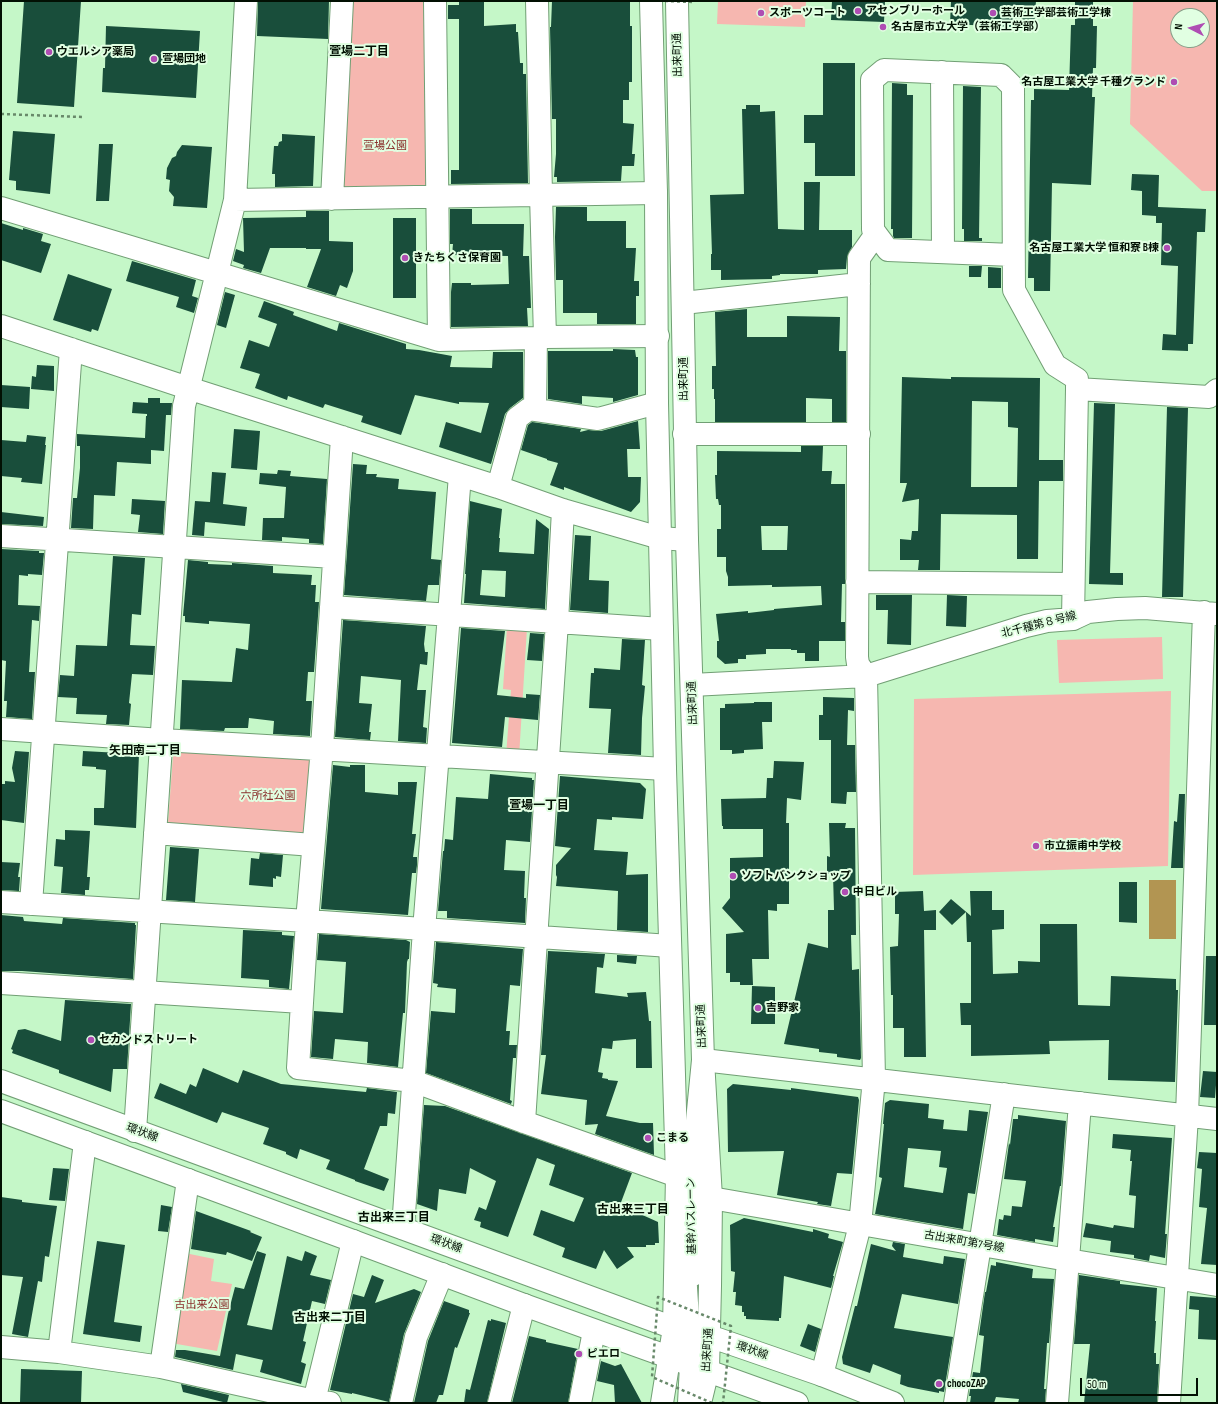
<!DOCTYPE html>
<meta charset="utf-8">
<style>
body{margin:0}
#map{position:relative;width:1218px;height:1404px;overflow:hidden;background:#c5f7c8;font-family:"Sofia Sans Condensed",sans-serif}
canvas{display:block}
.frame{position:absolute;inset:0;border:2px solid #021003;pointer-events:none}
.north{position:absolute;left:1170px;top:8px;width:40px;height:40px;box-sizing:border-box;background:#e1ffe2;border:1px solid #889f89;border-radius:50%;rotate:276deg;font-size:11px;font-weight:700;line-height:16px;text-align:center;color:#021003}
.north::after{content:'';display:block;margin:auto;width:14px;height:18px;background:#af4db3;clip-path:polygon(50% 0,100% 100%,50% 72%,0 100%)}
.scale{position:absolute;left:1080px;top:1378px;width:118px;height:18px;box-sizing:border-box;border:2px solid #021003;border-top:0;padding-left:5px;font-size:12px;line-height:14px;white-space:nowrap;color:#021003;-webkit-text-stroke:3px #e1ffe2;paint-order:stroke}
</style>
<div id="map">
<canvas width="1218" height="1404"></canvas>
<div class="frame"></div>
<div class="north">N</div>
<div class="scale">50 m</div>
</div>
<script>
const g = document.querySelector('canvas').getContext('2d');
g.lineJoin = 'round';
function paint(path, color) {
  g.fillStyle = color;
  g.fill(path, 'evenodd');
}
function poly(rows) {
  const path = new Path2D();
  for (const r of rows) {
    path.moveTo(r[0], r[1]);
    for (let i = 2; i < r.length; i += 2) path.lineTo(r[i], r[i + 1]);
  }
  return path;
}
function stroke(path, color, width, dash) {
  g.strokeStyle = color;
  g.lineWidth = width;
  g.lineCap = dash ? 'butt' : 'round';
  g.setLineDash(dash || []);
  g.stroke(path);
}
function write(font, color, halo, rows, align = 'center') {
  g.font = font + ' "Sofia Sans Condensed","Noto Sans JP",sans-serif';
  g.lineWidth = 4;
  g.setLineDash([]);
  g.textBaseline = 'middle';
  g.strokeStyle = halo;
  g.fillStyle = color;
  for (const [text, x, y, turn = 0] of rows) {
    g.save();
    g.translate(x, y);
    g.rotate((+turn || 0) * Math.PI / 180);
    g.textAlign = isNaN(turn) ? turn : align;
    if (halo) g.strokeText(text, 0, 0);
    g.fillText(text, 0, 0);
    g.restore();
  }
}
paint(poly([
 [348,1,427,1,430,186,342,192],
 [718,1,806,1,805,27,717,24],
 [1133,1,1217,1,1217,191,1202,191,1130,124],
 [1178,16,1202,16,1202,40,1178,40],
 [507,627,527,628,519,757,506,756,511,690,503,689],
 [1162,637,1163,679,1059,683,1057,640],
 [1171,691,1168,866,913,875,914,699],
 [179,751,310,760,308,834,168,823,173,756],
 [185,1253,214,1259,211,1281,232,1284,217,1351,171,1343]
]), '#f6b7b0');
paint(poly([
 [1149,880,1176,880,1176,939,1149,939]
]), '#b29552');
paint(poly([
 [24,1,81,1,74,107,17,103],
 [258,1,329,1,328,39,257,36],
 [459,1,484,1,484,26,516,24,516,32,518,32,520,63,523,63,523,74,526,74,528,183,451,184,451,170,459,170,459,19,448,19,448,5,459,5],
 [552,1,630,1,630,26,632,26,632,82,629,82,629,100,623,100,623,123,634,124,632,154,635,154,634,166,622,166,621,181,557,182,557,177,554,177,556,154,556,119,552,119,550,27,551,27],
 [832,1,885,1,884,22,831,20],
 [951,1,1036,1,1034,28,950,24],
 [1075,1,1093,1,1093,26,1097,26,1096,68,1093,68,1092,97,1095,97,1091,185,1052,183,1050,291,1034,291,1034,278,1028,278,1031,100,1034,100,1034,89,1069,90,1071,25,1075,25],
 [106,26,200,31,196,98,102,92,103,68,105,68],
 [823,63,855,63,855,176,815,176,815,143,804,143,804,115,823,115],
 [892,83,907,84,907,95,913,95,912,238,894,238,893,236,893,229,891,229],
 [963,86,981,87,979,238,982,238,982,241,964,241,964,229,962,229],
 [746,105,760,105,760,112,775,111,778,229,804,230,804,182,820,182,819,230,852,230,852,247,847,257,846,269,818,270,818,274,780,274,780,275,772,276,772,279,721,280,721,270,711,270,711,254,712,254,710,195,744,194,742,109,746,109],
 [13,131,55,134,50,194,16,190,16,181,9,180],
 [282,134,315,136,313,186,275,187,275,174,272,174,274,146,278,146,279,142,282,141],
 [99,144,113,144,109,201,96,201],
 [182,145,212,147,207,208,173,206,174,197,169,191,170,180,166,179,167,168,172,158,176,156,177,152],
 [1132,174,1159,175,1158,207,1206,209,1205,232,1197,232,1193,344,1188,344,1188,351,1162,350,1163,334,1176,335,1178,266,1161,265,1162,223,1156,223,1156,216,1142,215,1142,191,1131,190],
 [556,207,587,207,587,221,626,221,626,248,636,248,634,281,639,281,639,296,636,296,636,324,597,324,597,313,563,313,563,280,556,280,555,237],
 [450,209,472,209,472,224,524,224,523,256,529,256,531,308,527,308,528,326,451,327,451,292,452,283,471,283,471,285,509,284,508,256,452,255,453,244,450,244],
 [306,211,329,211,329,241,353,242,353,271,347,288,340,285,336,296,307,287,321,249,306,249,306,248,270,248,261,273,243,268,244,265,233,261,236,249,244,252,243,218,306,217],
 [393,218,416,218,416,298,393,298],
 [1,223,23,230,23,228,43,234,41,241,51,244,41,273,1,260],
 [132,261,196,280,192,296,198,298,194,313,176,307,179,297,126,281],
 [969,266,982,266,981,277,969,277],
 [988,267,1001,268,1001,288,988,288],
 [68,274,112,289,98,331,92,329,91,332,53,320],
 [225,292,235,295,226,328,217,325],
 [264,301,294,312,293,315,337,331,339,323,406,344,406,349,419,350,452,356,450,367,492,368,493,352,523,352,523,398,510,408,505,414,491,464,439,447,446,422,481,433,489,403,459,402,459,404,415,395,401,435,361,422,363,416,325,404,323,408,288,396,287,400,255,388,260,374,240,368,249,340,269,347,277,324,258,317],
 [747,309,747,337,787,337,787,316,840,317,839,351,846,351,846,422,832,422,832,399,806,398,806,422,715,422,715,399,714,399,714,389,712,389,712,366,716,366,715,312],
 [613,349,635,350,636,357,638,357,638,395,613,402,613,398,582,396,582,404,548,399,548,351,613,351],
 [37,365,54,366,54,391,31,389,32,376,36,377],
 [902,377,951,379,951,377,1040,378,1039,460,1063,460,1063,481,1039,481,1038,559,1017,559,1017,515,941,514,940,570,918,570,919,560,900,560,900,539,911,540,912,531,918,531,919,499,902,502,907,483,900,483],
 [972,401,1008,402,1008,427,1018,428,1017,487,971,487],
 [1,385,30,387,29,409,1,407],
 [148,398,160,398,160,403,172,403,171,415,166,415,164,451,151,450,151,464,117,462,115,496,94,495,93,529,71,528,73,498,77,498,80,468,80,446,77,446,77,434,145,438,146,416,147,416,147,414,132,413,133,402,148,403],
 [1094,403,1115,404,1110,573,1123,573,1123,585,1089,584],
 [1167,407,1188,408,1183,597,1162,597],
 [638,421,640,449,627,449,628,477,641,477,640,502,631,512,564,487,564,490,550,485,558,463,547,460,547,459,521,450,528,425,532,422,581,429,580,432,588,430,601,431],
 [234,429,260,431,257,470,231,468],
 [27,435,46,437,45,445,46,445,42,484,21,482,22,478,1,476,1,440,26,442],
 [801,446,823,446,822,471,832,471,831,484,845,484,845,584,842,584,841,622,845,622,845,641,819,641,819,661,805,661,805,653,797,653,797,650,791,650,791,649,766,649,766,654,746,655,746,659,738,659,738,663,725,664,717,657,717,641,719,641,716,614,748,611,748,613,774,610,774,609,822,605,821,586,772,587,772,585,728,586,728,577,726,571,726,557,717,557,717,529,721,529,721,505,719,505,718,499,716,499,715,475,717,475,717,451,801,452],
 [761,526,788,526,787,550,762,550],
 [353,464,367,465,366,474,377,474,376,477,399,479,398,489,436,492,431,559,441,560,439,585,428,585,426,601,344,595],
 [278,470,291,471,290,476,327,479,323,544,309,543,309,539,282,537,282,541,262,540,263,518,284,518,286,487,259,484,260,473,277,474],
 [212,472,226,473,223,504,247,507,245,526,205,522,204,536,192,535,195,501,210,502],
 [132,499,165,501,163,534,138,532,140,515,131,514],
 [470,501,502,509,499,538,500,538,499,552,534,554,536,519,549,529,545,609,464,603,466,574,465,574],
 [482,570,506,571,505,597,480,595],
 [1,512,44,517,43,526,1,524],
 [575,535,591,536,589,580,609,581,608,613,570,610],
 [1,549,39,551,39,553,44,553,42,575,28,574,28,576,19,575,18,605,40,606,39,621,32,620,29,672,35,672,32,719,6,717,7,701,4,701,6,661,1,660],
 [113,556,145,558,141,615,132,614,130,645,155,646,153,675,132,674,129,703,131,704,129,725,106,724,107,715,76,714,77,698,58,697,60,675,74,676,76,645,107,646],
 [188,560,208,562,208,564,232,565,232,563,273,566,273,573,312,575,311,585,316,585,315,602,319,602,314,672,308,672,306,701,312,701,310,736,273,734,274,721,249,718,248,728,225,728,224,731,180,729,182,680,232,682,236,648,248,650,250,624,209,621,209,624,185,622,185,616,183,616],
 [876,595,912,595,911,645,887,644,888,610,876,610],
 [947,595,967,596,966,627,946,626],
 [343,620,426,626,424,644,425,652,428,652,427,665,420,664,417,690,426,690,423,727,427,728,426,743,398,741,401,680,361,676,359,703,372,704,369,732,371,732,370,740,335,737],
 [461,628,505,631,497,695,526,698,526,694,540,695,538,720,505,717,502,747,452,743],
 [530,633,544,634,542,661,527,660],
 [622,639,645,640,642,685,645,686,642,718,641,755,608,753,611,709,589,708,591,673,594,673,594,668,620,670],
 [823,697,854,698,854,711,848,710,847,745,855,745,856,792,847,792,846,804,831,803,831,740,819,740,819,715,823,715],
 [754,702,772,702,772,722,762,722,763,749,744,750,744,753,732,754,732,750,720,750,720,708,725,708,725,704,754,703],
 [15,751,29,752,24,823,1,820,1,784,5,784,5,781,15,782,12,768],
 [83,751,139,754,136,828,94,825,94,808,104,808,106,770,96,769,96,767,82,766],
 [774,761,804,762,801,800,787,798,786,823,789,823,789,904,777,904,777,911,768,910,769,959,752,959,753,985,740,985,740,982,730,982,730,973,726,973,726,934,744,932,722,908,730,898,730,858,763,857,763,829,723,829,723,826,722,826,721,799,766,798,767,778,773,778],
 [333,765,350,767,350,765,365,765,365,792,398,795,398,782,417,782,412,834,416,834,413,857,417,857,417,865,416,873,412,873,408,915,321,909],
 [490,774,532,778,532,780,534,780,530,842,506,840,504,870,525,871,524,898,526,898,525,923,447,918,447,911,438,911,443,851,444,851,445,839,453,840,456,797,488,799],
 [560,776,640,783,646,789,643,819,612,817,612,820,597,819,594,850,628,852,626,875,648,874,648,932,617,930,618,891,556,886,557,877,556,875,556,865,571,848,555,846],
 [1179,794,1185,794,1183,868,1171,868,1174,821,1177,822],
 [829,823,846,823,845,828,855,828,856,935,851,935,852,970,859,969,861,1058,860,1060,837,1057,837,1054,819,1052,819,1049,784,1044,808,943,828,948,828,910,834,910,833,874,827,874,827,856,830,857],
 [65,830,90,831,87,877,90,877,89,890,85,890,85,895,61,893,63,867,54,866,56,839,65,840],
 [170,847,199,849,195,902,166,900],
 [260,853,283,855,281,877,276,876,276,879,273,878,273,887,249,885,251,858,259,859],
 [1,862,20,863,18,877,20,877,19,891,1,890],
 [1119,882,1137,882,1137,923,1119,922],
 [923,891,924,911,936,910,936,930,924,930,926,1057,904,1057,904,1028,893,1028,893,995,891,995,890,947,898,946,899,914,895,914,895,892],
 [970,891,992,891,992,910,1004,910,1004,929,992,930,993,974,1018,973,1018,961,1040,962,1040,924,1077,924,1078,1005,1110,1006,1111,976,1176,979,1176,990,1178,990,1175,1082,1108,1080,1109,1040,1049,1041,1050,1054,971,1056,971,1025,961,1025,960,1003,971,1003,971,942,967,942,966,912,952,925,939,912,951,899,971,916],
 [1,915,23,917,24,921,62,924,63,918,135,923,135,925,136,925,133,979,22,971,1,971],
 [243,930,282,932,282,935,294,936,289,989,269,987,269,980,241,978],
 [319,934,406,940,410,942,409,959,408,959,407,962,405,1013,403,1013,398,1067,367,1063,368,1042,335,1039,333,1059,311,1057,314,1011,343,1013,346,962,317,960],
 [436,942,523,949,520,986,510,985,506,1031,510,1031,509,1045,517,1045,516,1058,513,1058,510,1100,512,1101,511,1104,426,1073,431,1011,455,1013,456,989,437,987,438,984,433,983],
 [548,951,605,954,603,968,597,967,595,993,628,997,627,993,646,992,649,1021,651,1021,652,1068,636,1068,636,1039,613,1041,612,1049,602,1048,598,1072,603,1073,602,1078,608,1079,608,1080,618,1081,606,1116,640,1123,653,1123,654,1155,595,1134,598,1124,585,1125,587,1100,541,1094,546,1055,541,1055],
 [617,955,637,956,636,964,617,962],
 [1206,956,1217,956,1217,1025,1204,1025],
 [752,986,775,987,775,1024,751,1024],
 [65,1000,131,1004,127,1069,113,1069,111,1092,59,1073,59,1070,12,1053,13,1050,11,1049,18,1030,25,1029,61,1041],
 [203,1068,238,1083,243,1070,281,1084,366,1092,367,1088,397,1092,395,1114,388,1113,387,1126,380,1126,364,1169,389,1179,384,1191,355,1181,355,1180,326,1169,330,1160,300,1149,297,1159,286,1154,286,1152,263,1144,269,1128,222,1112,217,1123,154,1098,160,1083,186,1094,190,1084,196,1087],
 [1203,1071,1217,1072,1215,1098,1200,1097],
 [733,1084,791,1090,791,1088,858,1097,859,1100,852,1174,837,1173,831,1206,817,1204,818,1202,777,1195,784,1151,728,1152,727,1089],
 [890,1100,929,1104,928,1118,944,1120,943,1129,967,1131,969,1110,988,1112,975,1194,968,1193,963,1229,875,1214,882,1178,879,1177,884,1124,883,1124,885,1103],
 [908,1148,941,1151,939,1167,947,1168,943,1193,904,1187],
 [424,1105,445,1106,632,1173,617,1213,638,1213,658,1222,659,1243,655,1243,655,1245,646,1245,646,1247,627,1247,634,1257,617,1269,604,1250,596,1269,562,1257,565,1248,533,1235,541,1210,574,1222,584,1198,549,1185,555,1165,537,1158,508,1237,480,1227,481,1222,474,1220,479,1207,486,1210,496,1181,470,1168,466,1194,439,1189,437,1211,417,1204],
 [1018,1115,1066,1121,1061,1186,1060,1186,1053,1227,1055,1227,1053,1242,1035,1239,1035,1242,997,1235,999,1219,1003,1220,1004,1215,1011,1216,1012,1206,1022,1207,1026,1181,1004,1179,1009,1143,1010,1145,1013,1119,1018,1119],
 [1113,1134,1172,1138,1165,1234,1167,1234,1165,1258,1150,1255,1149,1261,1134,1258,1134,1255,1110,1252,1111,1241,1083,1237,1086,1223,1113,1228,1114,1225,1134,1228,1136,1196,1129,1195,1132,1161,1130,1161,1131,1150,1112,1148],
 [1199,1152,1217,1153,1217,1265,1201,1264,1207,1208,1199,1207,1202,1169,1197,1168],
 [53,1168,69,1169,65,1201,49,1200],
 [1,1197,22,1200,22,1202,57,1206,49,1257,45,1256,42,1282,38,1281,28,1337,12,1334,23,1277,1,1275],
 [161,1205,172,1207,168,1232,158,1231],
 [196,1211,251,1231,250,1232,262,1237,252,1261,227,1252,226,1255,191,1249],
 [744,1218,813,1232,813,1229,826,1233,829,1234,828,1238,843,1242,833,1276,834,1276,831,1288,784,1276,781,1318,779,1318,779,1321,746,1319,746,1316,744,1316,744,1312,742,1312,742,1306,735,1305,736,1292,733,1292,735,1272,731,1271,730,1225],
 [97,1241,125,1245,114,1322,142,1326,140,1342,83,1334],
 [893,1242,905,1244,903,1257,943,1264,944,1256,965,1259,958,1304,902,1294,894,1328,953,1337,944,1392,939,1391,939,1393,908,1387,900,1384,901,1375,873,1364,870,1373,843,1364,842,1357,855,1306,857,1306,871,1244,896,1251,892,1246],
 [257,1251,266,1254,247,1325,272,1330,287,1256,302,1261,305,1251,317,1256,310,1275,331,1280,325,1304,312,1301,303,1341,306,1342,301,1362,306,1364,301,1384,260,1372,263,1360,236,1354,233,1370,175,1357,176,1350,185,1350,220,1356,228,1314,235,1287,244,1289],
 [996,1262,1033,1269,1032,1278,1054,1279,1049,1343,1047,1343,1044,1389,1046,1389,1045,1403,1018,1403,1019,1399,996,1397,994,1403,970,1403,971,1396,969,1396,973,1372,980,1373,984,1336,979,1335,985,1292,986,1292,991,1265,996,1266],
 [372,1275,384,1280,375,1303,414,1289,421,1292,404,1334,389,1402,352,1393,352,1394,330,1390,353,1294,364,1297],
 [1079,1275,1120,1281,1120,1284,1157,1288,1155,1321,1156,1321,1154,1353,1156,1353,1156,1364,1159,1364,1157,1403,1084,1403,1090,1344,1074,1344],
 [1190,1296,1217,1298,1217,1340,1198,1339,1199,1310,1189,1309],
 [444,1301,469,1310,469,1313,470,1313,457,1348,455,1347,443,1395,439,1395,436,1403,414,1403,428,1341],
 [491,1319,506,1323,487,1403,464,1403,466,1389,470,1390,488,1320,491,1321],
 [808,1324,821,1329,815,1352,800,1346],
 [529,1336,546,1340,546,1342,578,1349,568,1403,512,1403],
 [601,1361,615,1366,621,1364,642,1403,615,1403,614,1385,597,1381],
 [21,1369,82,1371,81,1403,20,1403],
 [181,1384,229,1395,227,1403,183,1392]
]), '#194e3b');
const minor = poly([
 [435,1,439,340],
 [537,1,541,195,545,337],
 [942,72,943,252],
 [332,199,342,1],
 [235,200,656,193],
 [1,208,439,340,536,338,545,337,658,336],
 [1013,255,888,250,873,230,872,80,884,70,1001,75,1013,87,1014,290,1055,365,1077,379,1077,389,1209,397,1217,390],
 [683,303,859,284],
 [1,326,188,388,498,487,563,510,660,538,687,540],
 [535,409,536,338],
 [684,434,859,434],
 [342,437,322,748,307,921,298,1068,413,1081,524,1122,677,1176,678,1193],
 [498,487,517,418,529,409,598,419,657,403],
 [1,536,334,557],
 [857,582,1073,584],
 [331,607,662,629],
 [1073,619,1077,389],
 [692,685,866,676,1026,626,1047,621,1073,619,1088,612,1117,609,1145,608,1217,614],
 [1,729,162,740,665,769],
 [155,833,313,845],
 [1,902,307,921,670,946],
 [31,904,71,349],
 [1,983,302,1002],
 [524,1122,557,622,563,510],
 [135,1131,184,406,235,200,246,1],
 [711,1198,1068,1260,1217,1285],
 [403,1228,424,930,460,475],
 [684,1257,691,1365,689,1403],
 [693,1275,691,1182,703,1060,1217,1119],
 [1,1347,59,1352,161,1367,314,1401,330,1403],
 [59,1352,85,1142],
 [161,1367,188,1180],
 [822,1375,860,1225,874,1079,866,676,858,664,857,657,859,258,876,234],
 [314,1401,353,1241],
 [401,1403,416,1337,442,1274],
 [499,1403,524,1305],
 [580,1403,594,1331],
 [955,1403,1004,1094],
 [1057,1403,1080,1103],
 [1169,1403,1187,1116,1204,612]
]);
const major = poly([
 [651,1,656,193,657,403,660,538,665,769,677,1176,674,1328,662,1403],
 [677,1,687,540,703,1060,711,1198,710,1286,708,1370,700,1403],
 [1,1081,674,1328,709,1336,822,1375,893,1403],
 [1,1111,353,1241,524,1305,797,1403]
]);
stroke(minor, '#719f74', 24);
stroke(major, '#719f74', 24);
stroke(poly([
 [1,114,83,117]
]), '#68896a', 2.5, [3, 3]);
stroke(minor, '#fff', 22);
stroke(major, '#fff', 22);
stroke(poly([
 [665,1,693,2],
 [712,1403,652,1377,658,1297,731,1326,723,1403]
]), '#68896a', 2.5, [3, 3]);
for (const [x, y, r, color] of [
 [858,11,4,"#af4db3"],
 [761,13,4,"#af4db3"],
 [993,13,4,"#af4db3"],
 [883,27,4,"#af4db3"],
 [49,52,4,"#af4db3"],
 [154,59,4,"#af4db3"],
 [1174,82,4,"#af4db3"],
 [1167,248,4,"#af4db3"],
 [405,258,4,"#af4db3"],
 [1036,846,4,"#af4db3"],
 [733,876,4,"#af4db3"],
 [845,892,4,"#af4db3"],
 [758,1008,4,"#af4db3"],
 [91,1040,4,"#af4db3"],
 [648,1138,4,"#af4db3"],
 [579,1354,4,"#af4db3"],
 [939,1384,4,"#af4db3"]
]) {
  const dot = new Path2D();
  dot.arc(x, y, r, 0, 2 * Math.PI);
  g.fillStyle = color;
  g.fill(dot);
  stroke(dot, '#e1ffe2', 1.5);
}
write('bold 11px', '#021003', '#e1ffe2', [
 ["アセンブリーホール",866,11],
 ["スポーツコート",769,13],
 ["芸術工学部芸術工学棟",1001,13],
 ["名古屋市立大学（芸術工学部）",891,27],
 ["ウエルシア薬局",57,52],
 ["萱場団地",162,59],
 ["名古屋工業大学 千種グランド",1166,82,"right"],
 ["名古屋工業大学 恒和寮 B棟",1159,248,"right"],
 ["きたちくさ保育園",413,258],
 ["市立振甫中学校",1044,846],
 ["ソフトバンクショップ",741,876],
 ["中日ビル",853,892],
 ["吉野家",766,1008],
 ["セカンドストリート",99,1040],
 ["こまる",656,1138],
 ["ピエロ",587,1354],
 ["chocoZAP",947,1384]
], 'left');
write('11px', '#021003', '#e1ffe2', [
 ["出来町通",678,55,-91],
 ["出来町通",684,379,-90],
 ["北千種第８号線",1039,625,-14],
 ["出来町通",693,703,-92],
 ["出来町通",702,1026,-92],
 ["環状線",142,1133,20],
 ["基幹バスレーン",692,1216,-91],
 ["古出来町第7号線",964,1242,10],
 ["環状線",446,1244,20],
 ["出来町通",708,1350,-86],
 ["環状線",752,1351,19]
]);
write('11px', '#8a312d', '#e1ffe2', [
 ["萱場公園",385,146],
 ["六所社公園",268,796],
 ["古出来公園",202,1305]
]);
write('bold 12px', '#021003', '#e1ffe2', [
 ["萱場二丁目",359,52],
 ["矢田南二丁目",145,751],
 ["萱場一丁目",539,806],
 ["古出来三丁目",633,1210],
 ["古出来三丁目",394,1218],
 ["古出来二丁目",330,1318]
]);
</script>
